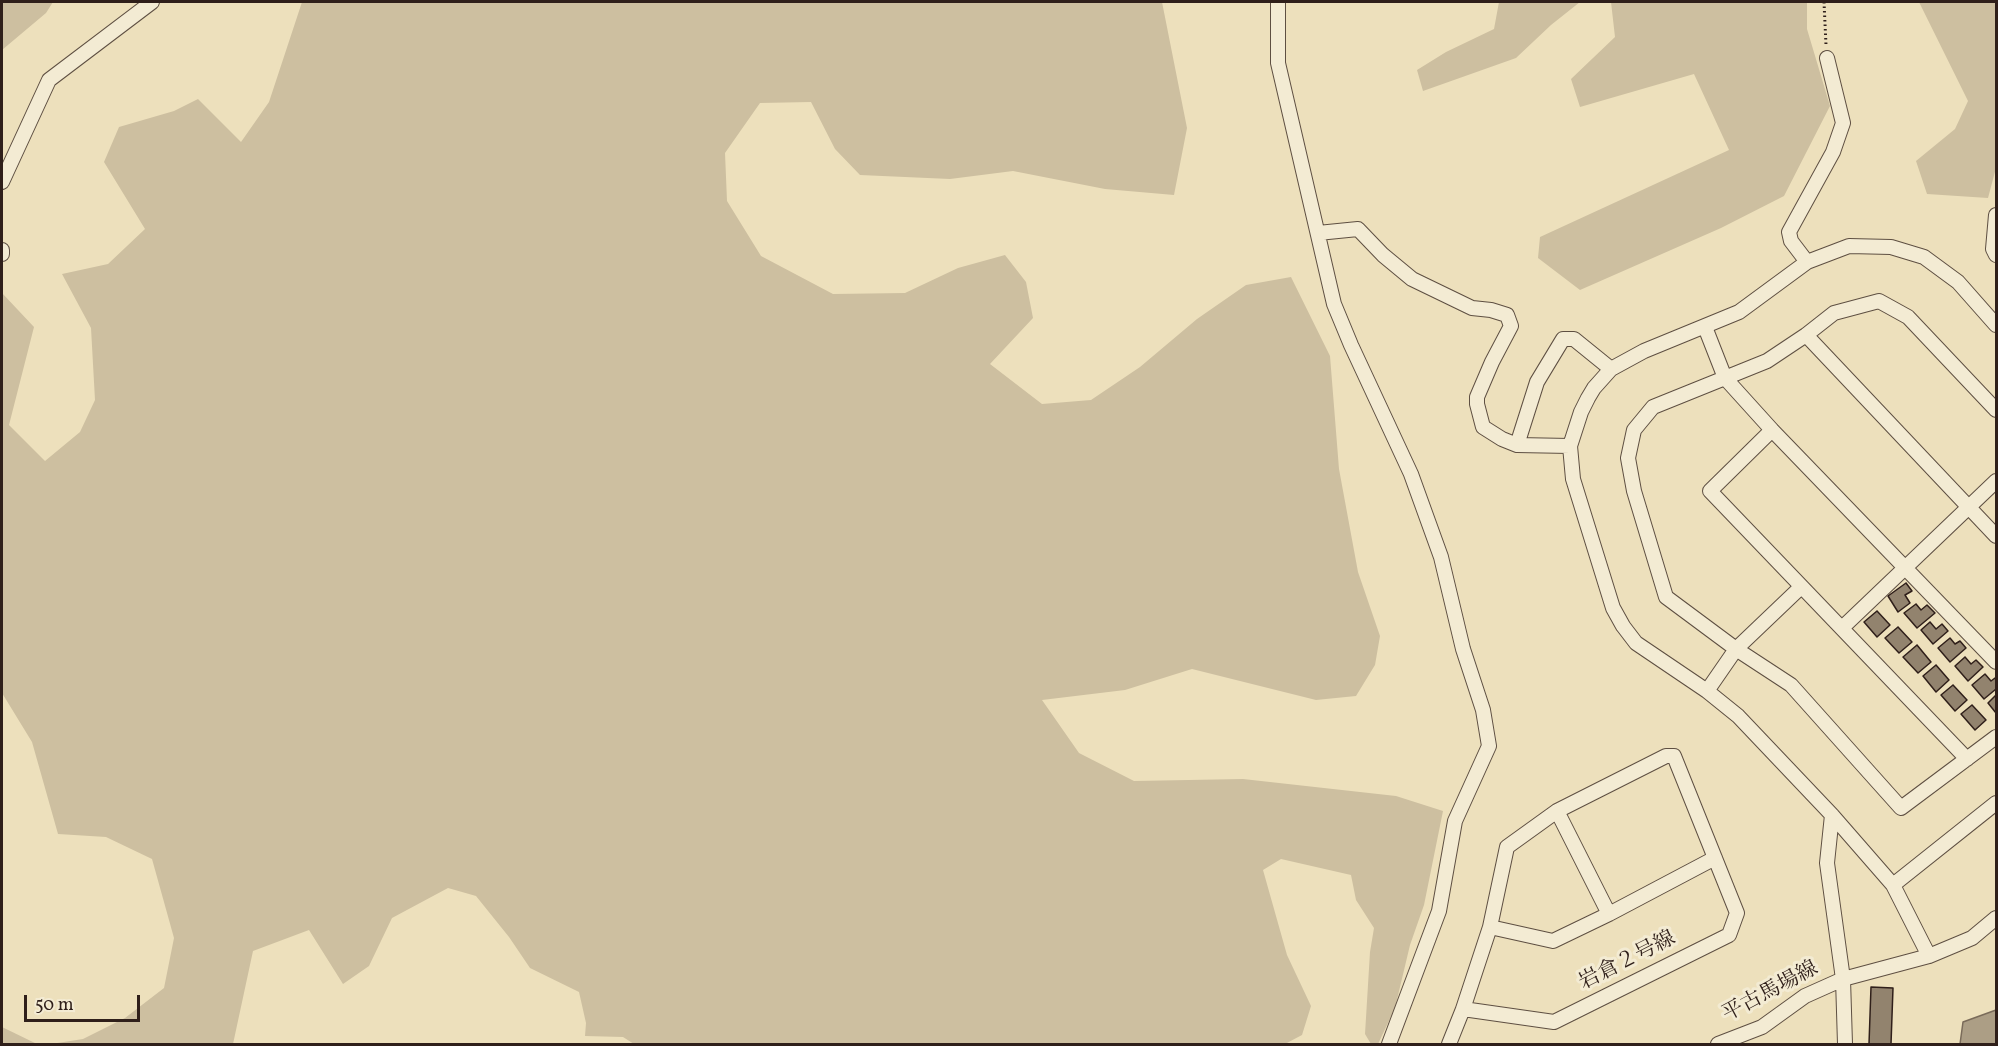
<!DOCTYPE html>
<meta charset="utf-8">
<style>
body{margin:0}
#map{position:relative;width:1998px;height:1046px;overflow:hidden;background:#ede0bc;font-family:Vollkorn,serif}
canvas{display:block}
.frame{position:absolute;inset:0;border:3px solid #2f1f1a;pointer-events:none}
.scale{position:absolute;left:24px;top:995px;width:116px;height:27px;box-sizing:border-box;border:3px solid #2f1f1a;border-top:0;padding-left:8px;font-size:18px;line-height:21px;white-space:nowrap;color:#2f1f1a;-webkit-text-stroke:4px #f3ebd3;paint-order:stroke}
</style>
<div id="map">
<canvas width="1998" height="1046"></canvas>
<div class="frame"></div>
<div class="scale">50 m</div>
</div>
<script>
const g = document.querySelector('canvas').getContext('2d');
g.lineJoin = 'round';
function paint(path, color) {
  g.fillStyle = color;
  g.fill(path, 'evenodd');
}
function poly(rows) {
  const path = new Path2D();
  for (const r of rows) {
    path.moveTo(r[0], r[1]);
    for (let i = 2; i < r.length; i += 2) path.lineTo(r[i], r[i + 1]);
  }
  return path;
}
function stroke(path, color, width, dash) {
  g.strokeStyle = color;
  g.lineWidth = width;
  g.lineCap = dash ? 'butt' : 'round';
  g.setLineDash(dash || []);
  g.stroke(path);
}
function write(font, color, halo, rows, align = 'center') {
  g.font = font + ' Vollkorn,"Noto Serif JP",serif';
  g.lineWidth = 6;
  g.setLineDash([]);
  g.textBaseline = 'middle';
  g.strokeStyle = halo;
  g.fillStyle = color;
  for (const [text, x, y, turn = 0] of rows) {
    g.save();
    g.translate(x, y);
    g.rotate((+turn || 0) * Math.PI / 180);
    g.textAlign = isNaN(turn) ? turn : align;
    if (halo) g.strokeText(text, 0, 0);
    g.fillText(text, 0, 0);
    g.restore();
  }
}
paint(poly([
 [2,2,53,2,46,13,2,50],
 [302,2,1162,2,1187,128,1174,195,1105,189,1013,171,950,179,860,175,835,149,811,102,760,103,725,153,727,201,761,256,833,294,905,293,958,268,1005,255,1026,282,1033,318,990,364,1042,404,1091,400,1140,367,1197,319,1246,285,1291,277,1330,356,1339,469,1358,572,1380,636,1375,665,1356,696,1316,700,1192,669,1125,690,1042,700,1079,753,1134,781,1243,779,1396,796,1443,811,1424,905,1410,945,1395,1008,1378,1044,1371,1044,1365,1034,1370,952,1374,928,1356,900,1351,875,1281,859,1263,870,1287,955,1311,1006,1302,1035,1285,1044,634,1044,623,1037,585,1036,586,1023,579,992,530,968,509,937,476,896,448,888,392,918,369,966,343,984,309,930,253,951,233,1044,51,1044,83,1039,125,1018,164,988,174,938,152,859,106,837,58,834,32,742,2,693,2,293,34,327,9,425,45,461,80,432,95,400,91,328,62,274,108,264,145,229,104,162,119,127,174,111,198,99,241,142,269,102],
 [1499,2,1580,2,1551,25,1516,58,1423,91,1417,70,1446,52,1494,29],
 [1611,2,1807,2,1807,29,1830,106,1784,196,1721,228,1580,290,1538,258,1540,237,1729,150,1694,74,1580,107,1571,79,1615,37],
 [1919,2,1996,2,1996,168,1988,198,1927,194,1916,161,1955,129,1968,101],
 [2,1027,37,1044,2,1044]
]), '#cdbfa0');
const water = poly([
 [1996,1010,1996,1044,1960,1044,1963,1022,1996,1010]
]);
paint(water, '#ac9e85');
stroke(water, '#7a6b5a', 1.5);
const building = poly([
 [1906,583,1912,591,1905,595,1910,603,1898,612,1888,596,1906,583],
 [1916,604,1921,610,1927,605,1935,613,1917,628,1904,613,1916,604],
 [1877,611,1890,625,1877,637,1864,622,1877,611],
 [1930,622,1936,629,1942,624,1948,631,1933,644,1921,630,1930,622],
 [1898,627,1912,642,1899,653,1885,638,1898,627],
 [1950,638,1955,644,1960,641,1966,648,1950,662,1938,648,1950,638],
 [1917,645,1931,662,1918,673,1903,657,1917,645],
 [1965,657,1971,664,1976,660,1983,667,1968,681,1955,666,1965,657],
 [1936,665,1949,680,1936,692,1923,676,1936,665],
 [1985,674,1991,681,1995,678,1996,680,1996,689,1984,699,1972,685,1985,674],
 [1953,685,1967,700,1955,711,1941,695,1953,685],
 [1996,695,1996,713,1988,703,1996,695],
 [1972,705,1986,720,1975,730,1961,714,1972,705],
 [1871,987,1893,988,1891,1044,1869,1044,1871,987]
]);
paint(building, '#92836e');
stroke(building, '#2f1f1a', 1.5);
const street = poly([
 [1278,2,1278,63,1334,304,1351,345,1411,474,1441,557,1463,649,1483,710,1489,746,1455,821,1439,911,1389,1044],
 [2,182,49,80,152,2],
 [1996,215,1993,249,1996,255],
 [1318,233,1358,229,1383,255,1412,279,1472,308,1491,310,1507,315,1511,326,1492,362,1477,397,1477,404,1483,427,1502,439,1517,445,1570,446],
 [2,250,2,254],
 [1807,262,1791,241,1789,232,1833,152,1843,123,1827,58],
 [1705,327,1725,378,1772,430,1996,662],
 [1806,335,1996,536],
 [1996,410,1908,317,1879,301,1834,313,1806,335,1767,361,1653,407,1634,430,1628,458,1634,491,1666,597,1736,649,1791,685,1901,808,1996,737],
 [1772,430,1710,491,1967,759],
 [1517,445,1537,382,1563,339,1574,339,1611,369],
 [1842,628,1996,481],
 [1707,691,1736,649,1801,587],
 [1557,811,1609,914],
 [1832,815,1827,863,1843,979,1845,1044],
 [1893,885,1996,803],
 [1490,927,1553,941,1609,914,1715,858],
 [1929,956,1893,885,1832,815,1738,716,1707,691,1636,643,1623,626,1613,608,1573,479,1570,446,1581,412,1588,398,1594,388,1611,369,1644,351,1739,312,1807,262,1849,246,1891,247,1924,257,1958,282,1996,325],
 [1449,1044,1463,1009,1490,927,1507,847,1557,811,1666,756,1674,756,1737,913,1729,935,1554,1022,1463,1009],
 [1718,1044,1762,1027,1805,996,1843,979,1929,956,1972,938,1996,918]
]);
stroke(street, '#5e4f42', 16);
stroke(poly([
 [1824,2,1826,45]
]), '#2f1f1a', 3, [1.5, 3]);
stroke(street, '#f3ebd3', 14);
write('21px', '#2f1f1a', '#f3ebd3', [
 ["岩倉２号線",1628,962,-27],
 ["平古馬場線",1771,993,-28]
]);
</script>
